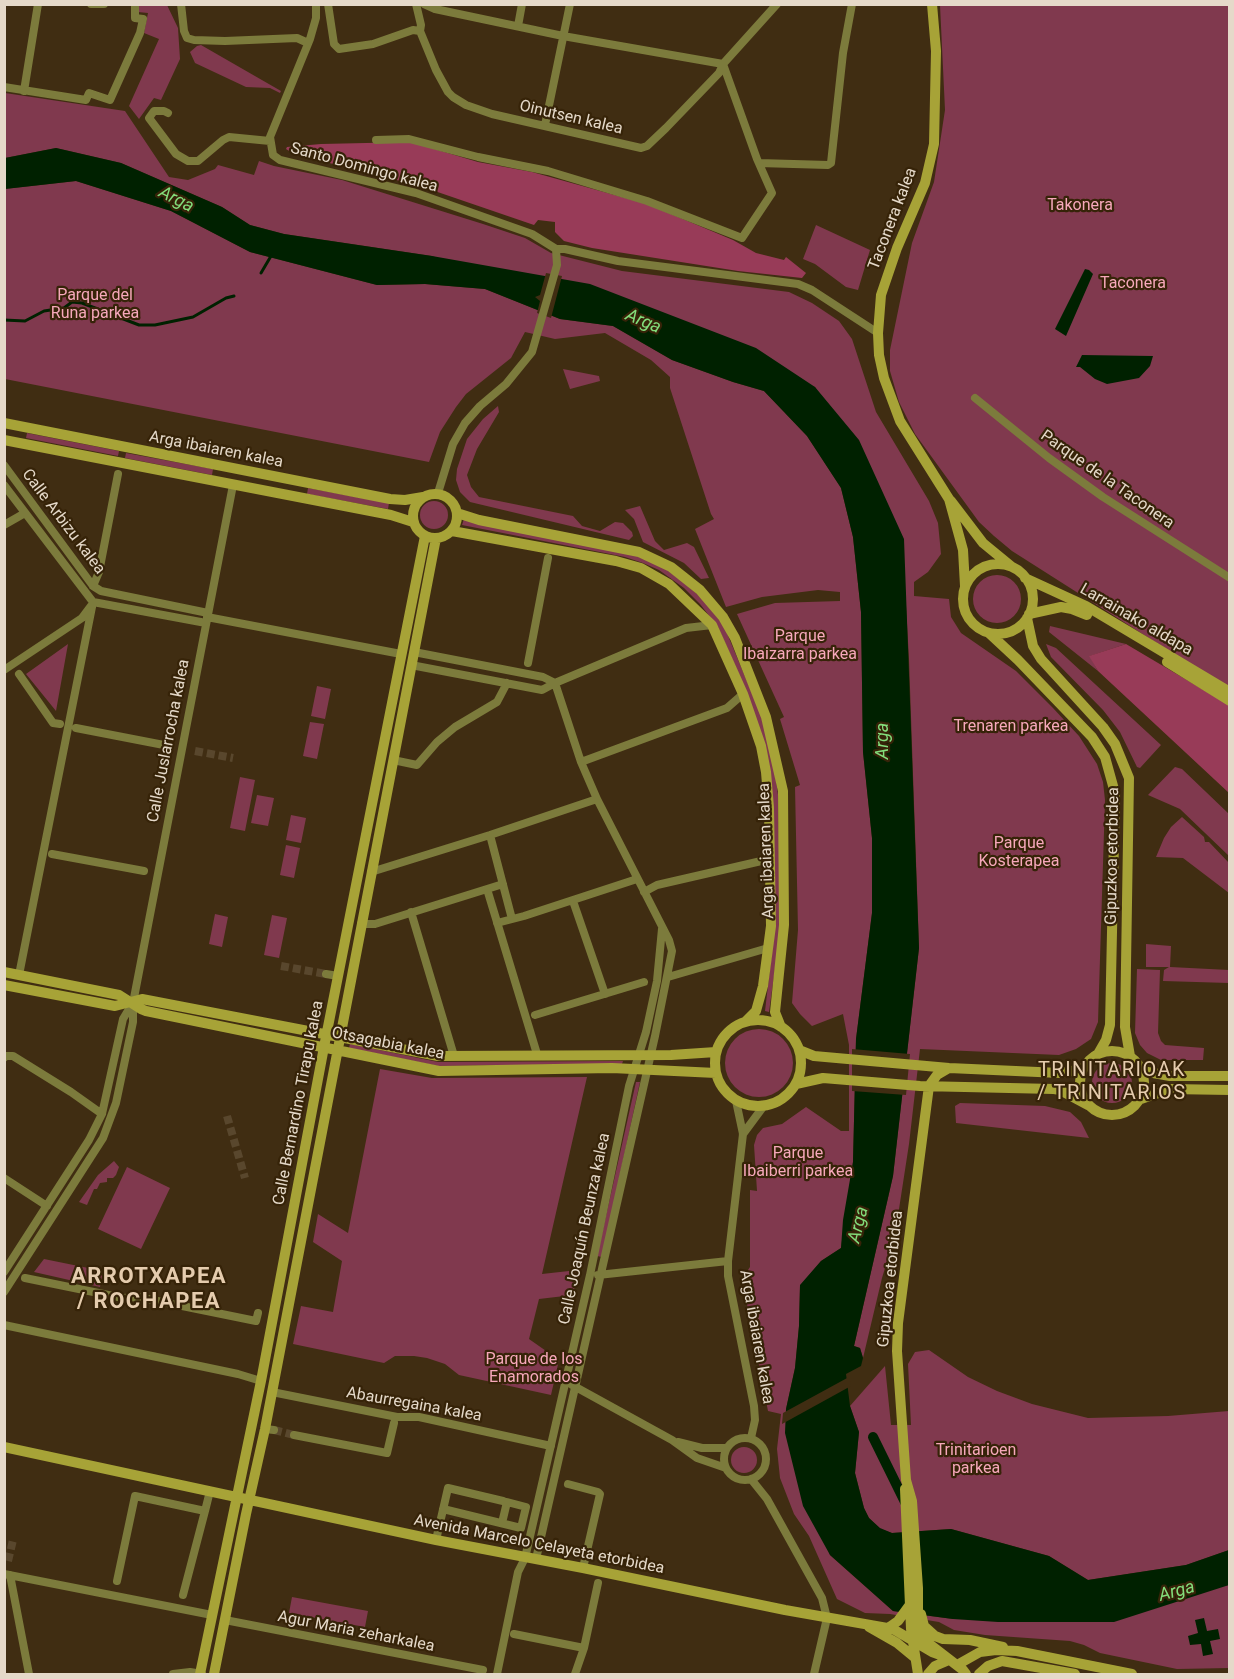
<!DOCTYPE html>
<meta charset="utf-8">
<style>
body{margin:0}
#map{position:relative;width:1234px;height:1679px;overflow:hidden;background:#402d12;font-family:Roboto,sans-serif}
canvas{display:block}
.frame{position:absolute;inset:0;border:6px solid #e5d9c9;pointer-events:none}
</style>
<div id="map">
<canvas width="1234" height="1679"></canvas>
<div class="frame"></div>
</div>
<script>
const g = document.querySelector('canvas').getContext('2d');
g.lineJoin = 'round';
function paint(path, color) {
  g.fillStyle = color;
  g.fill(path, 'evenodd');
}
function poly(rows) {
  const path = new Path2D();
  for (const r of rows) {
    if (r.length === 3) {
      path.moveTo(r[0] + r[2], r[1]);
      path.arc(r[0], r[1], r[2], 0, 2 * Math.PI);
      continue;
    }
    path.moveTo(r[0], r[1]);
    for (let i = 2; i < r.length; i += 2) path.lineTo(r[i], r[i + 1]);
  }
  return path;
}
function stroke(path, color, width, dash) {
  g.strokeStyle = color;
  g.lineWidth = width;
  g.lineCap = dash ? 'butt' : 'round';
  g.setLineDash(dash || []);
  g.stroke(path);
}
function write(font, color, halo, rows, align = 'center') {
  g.font = font + ' Roboto,sans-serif';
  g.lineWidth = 4.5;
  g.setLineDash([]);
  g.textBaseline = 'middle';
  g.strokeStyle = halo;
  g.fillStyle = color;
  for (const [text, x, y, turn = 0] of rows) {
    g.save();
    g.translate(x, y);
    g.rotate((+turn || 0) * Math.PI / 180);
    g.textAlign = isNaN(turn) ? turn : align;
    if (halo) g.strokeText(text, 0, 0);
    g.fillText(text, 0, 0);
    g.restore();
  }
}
paint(poly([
 [138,5,167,5,178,28,180,59,161,100,154,98,139,119,129,106,159,39,144,33,148,13,138,12],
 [940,5,1229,5,1229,689,1012,551,994,536,979,522,915,434,899,402,890,371,890,350,912,243,934,182,945,110],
 [201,45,281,91,280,93,270,88,246,87,195,63,190,52,197,46],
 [5,93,125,111,169,177,188,180,215,169,218,165,254,175,259,161,274,166,342,180,483,224,525,238,551,253,622,271,789,292,812,303,839,321,852,339,876,412,929,501,938,523,941,554,928,572,914,582,914,596,949,599,951,617,961,633,1016,671,1053,708,1079,736,1097,764,1103,782,1105,800,1098,1022,1091,1039,1076,1049,1059,1055,920,1049,909,1144,895,1235,882,1278,863,1358,860,1348,854,1346,893,1176,919,948,909,659,902,536,815,387,432,256,284,234,250,225,222,207,121,163,56,148,5,158],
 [76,181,171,211,250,252,377,285,425,284,485,289,560,319,613,326,672,360,733,382,764,391,807,436,841,488,853,537,861,612,863,752,872,838,872,913,856,1039,853,1162,841,1248,821,1261,800,1286,799,1326,795,1368,786,1409,830,1555,893,1611,953,1619,1229,1585,1229,1668,1177,1669,1100,1653,1084,1645,1070,1641,985,1635,954,1630,939,1622,890,1614,865,1613,837,1599,809,1536,794,1514,780,1478,777,1449,781,1414,768,1411,742,1279,750,1267,750,1190,757,1191,754,1145,757,1135,763,1128,782,1124,806,1107,841,1131,849,1131,849,1045,843,1014,812,1026,800,1014,792,1003,798,930,795,787,800,785,780,719,784,717,737,614,775,603,840,601,840,592,818,590,762,597,726,607,695,529,714,519,711,514,670,388,670,377,651,360,605,333,555,339,525,332,511,358,466,394,456,407,440,432,429,462,5,379,4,189],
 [816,225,870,250,858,290,846,287,815,264,803,259],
 [563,369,599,376,600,381,570,389],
 [498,406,499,412,477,449,467,475,471,487,479,497,573,516,582,526,600,531,615,522,623,523,632,532,633,536,629,540,470,502,460,492,456,480,457,469,467,439,483,419],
 [27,433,119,451,118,456,26,438],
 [126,453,213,469,212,475,125,458],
 [308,488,389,503,388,509,307,494],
 [434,515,14],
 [640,506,655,541,664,550,687,543,694,547,709,578,701,579,684,563,643,542,634,519,625,510],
 [464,519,632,554,663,567,683,582,703,599,724,626,761,715,775,772,778,795,781,925,769,1012,765,1011,775,926,772,793,741,679,718,627,700,604,684,588,659,570,643,563,625,557,462,525],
 [997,599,24],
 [1050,626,1126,644,1090,656,1098,671,1049,632],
 [68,644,56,711,26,674],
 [1046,644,1056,648,1161,745,1140,768,1137,767,1120,732,1103,710,1051,657],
 [317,686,331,689,325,719,311,716],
 [310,722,324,724,317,759,303,756],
 [1175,767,1182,769,1229,814,1229,856,1180,809,1148,795],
 [240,777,255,780,245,831,230,828],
 [257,795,274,798,268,826,251,823],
 [291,815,306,818,301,843,286,840],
 [1182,817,1204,837,1205,842,1209,842,1229,863,1229,893,1183,858,1156,857,1164,838,1171,827],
 [286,845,300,848,294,878,280,875],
 [215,914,228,917,222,947,209,944],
 [272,915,287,918,279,958,264,955],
 [1146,944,1171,946,1170,967,1229,970,1229,983,1163,981,1164,970,1169,967,1146,967],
 [1137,969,1160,970,1158,1033,1161,1041,1165,1045,1204,1048,1203,1060,1161,1060,1147,1053,1140,1045,1135,1033],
 [759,1063,34],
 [350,1044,438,1062,623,1061,622,1064,438,1066,349,1048],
 [1112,1083,20],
 [380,1069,432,1078,587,1077,542,1274,578,1270,576,1281,573,1295,539,1299,529,1339,559,1360,551,1395,459,1375,445,1364,427,1358,414,1356,395,1356,384,1363,293,1344,301,1306,333,1312,342,1261,313,1242,318,1214,348,1233],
 [636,1082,640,1082,602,1257,597,1256],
 [960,1103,1045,1106,1070,1112,1081,1122,1089,1138,956,1123,955,1106],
 [114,1161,119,1167,116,1175,113,1178,107,1178,107,1182,100,1183,97,1189,94,1189,87,1205,79,1202,98,1175],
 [127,1167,170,1188,141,1249,98,1229],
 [44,1259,103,1271,100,1287,34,1272],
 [929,1350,968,1377,997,1391,1032,1404,1088,1418,1168,1416,1229,1411,1229,1550,1186,1565,1088,1580,1049,1556,951,1529,892,1533,880,1529,869,1518,864,1508,855,1473,859,1432,850,1406,885,1366,891,1425,911,1425,908,1364,915,1352],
 [744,1460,13],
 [292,1597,368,1611,365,1627,289,1613]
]), '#80394e');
paint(poly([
 [411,142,478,162,532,172,647,204,733,240,756,253,784,260,786,257,806,273,802,278,738,271,592,248,564,241,555,232,555,222,538,220,534,225,420,186,294,154,286,149,287,147,321,144],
 [1126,644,1229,705,1229,793,1098,671,1089,656]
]), '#983b58');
paint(poly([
 [56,148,121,163,222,207,250,225,284,234,432,256,590,284,756,348,815,387,859,440,904,539,919,948,893,1176,854,1346,860,1348,863,1358,861,1366,846,1374,850,1406,859,1432,855,1473,864,1508,869,1518,880,1528,892,1533,951,1529,1049,1556,1088,1580,1186,1565,1229,1550,1229,1585,1114,1622,998,1622,953,1619,893,1611,830,1555,803,1506,785,1433,786,1409,795,1368,799,1326,800,1285,821,1261,841,1248,843,1220,853,1162,856,1039,872,913,872,838,863,752,861,612,853,537,841,488,807,436,764,391,733,382,672,360,613,326,560,319,485,289,425,284,377,285,250,252,171,211,76,181,5,189,5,158],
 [1085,269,1089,270,1093,274,1066,336,1055,329],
 [1082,355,1153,356,1150,366,1139,378,1107,384,1095,379,1080,367,1076,367],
 [1204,1618,1207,1631,1218,1629,1220,1639,1210,1641,1213,1654,1203,1656,1201,1644,1190,1645,1188,1636,1198,1633,1195,1620]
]), '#002100');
paint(poly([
 [546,273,562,276,551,318,537,313,540,301,535,297,540,295],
 [852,1049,910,1054,906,1095,852,1091],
 [849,1377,851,1386,782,1424,783,1413]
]), '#402d12');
stroke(poly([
 [261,273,271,256],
 [4,320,25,321,44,311,64,308,72,302,82,303,139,325,155,325,193,317,226,298,234,296]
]), '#002100', 3);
stroke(poly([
 [873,1437,906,1504]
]), '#002100', 10);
stroke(poly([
 [195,751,233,758],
 [281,966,326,974],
 [227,1116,245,1178],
 [274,1430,294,1435],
 [8,1561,13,1540]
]), '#59472d', 8, [8, 4]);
stroke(poly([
 [91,4,104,4],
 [181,4,184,31,187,38,194,40,225,41,297,38,308,43],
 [316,4,316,18,310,39,270,137,273,155,280,160,416,193,532,234,556,249,557,265,532,352,506,384,480,406,465,423,453,444,438,493],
 [328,4,334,44,339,49,373,44,413,30,420,31],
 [416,4,421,25,420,31,436,70,448,92,453,97,466,105,492,114,641,148,647,146,666,128,719,73,723,64,777,4],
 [424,4,435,9,563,36,723,64],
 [518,26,522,4],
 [4,87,86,100,89,93,110,100,140,33,143,19,135,18,135,4],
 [24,91,38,4],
 [168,113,164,111,154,111,149,118,176,154,188,161,198,161,223,140,229,137,270,141],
 [545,125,570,4],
 [376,140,409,139,478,157,548,171,647,201,742,238,772,193,757,159,723,64],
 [759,163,828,165,831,163,843,53,852,4],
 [556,249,565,249,618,261,798,284,812,290,878,333],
 [975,398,1049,458,1103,497,1230,578],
 [4,465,93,586,101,591,208,613],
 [4,485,93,602,206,623],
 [4,525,25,513],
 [93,586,99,572,118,474],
 [207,617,401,654],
 [414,652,543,677,555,683],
 [528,663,548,558],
 [411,665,542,690,555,683,686,628,712,625],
 [4,670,82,618,91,606],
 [19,674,53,723,60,724],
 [76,728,169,746],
 [393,760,417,765,437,742,455,727,497,702,507,683],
 [581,762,727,708,743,694],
 [490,835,512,919],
 [52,854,144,871],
 [371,872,490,835,597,799],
 [487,889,537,1054],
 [644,892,657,885,770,859],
 [573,901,605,994],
 [411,912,454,1056],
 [497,923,524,916,637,879],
 [361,924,375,924,503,884],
 [326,974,338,976],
 [19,975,93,602],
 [668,977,768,948],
 [535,1015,644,982],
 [4,1058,6,1056,13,1056,71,1092,102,1114],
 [736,1101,743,1134,728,1261,728,1276,754,1406,755,1420,751,1438],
 [743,1134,763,1107],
 [4,1178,47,1206],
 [4,1272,89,1140,102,1114,123,1019,132,1004],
 [598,1275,728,1261],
 [25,1278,123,1298,138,1297,256,1321,258,1313],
 [4,1292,103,1138,116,1103,133,1022,133,1003,233,485],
 [4,1325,238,1374,261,1381],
 [572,1385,672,1440,697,1458,726,1468],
 [272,1392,397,1417,419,1417,551,1446],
 [265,1429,274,1430],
 [294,1435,387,1453,394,1423],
 [745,1459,21],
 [678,1442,702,1448,726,1448],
 [751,1479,767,1499,822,1598,827,1618,814,1674],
 [568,1484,598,1492,600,1494,583,1568],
 [443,1509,521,1528,526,1507,507,1502,502,1523],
 [205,1511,210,1491],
 [436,1540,448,1488,503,1501],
 [536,1559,655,1036,672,951,669,940,597,799,581,762,555,683],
 [4,1574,212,1615],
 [10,1575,29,1674],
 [117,1581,135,1496,205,1511,183,1595],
 [225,1620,483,1670],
 [514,1634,584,1648],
 [173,1674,190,1672,202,1674],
 [497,1674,518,1572,525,1558,590,1275,629,1086,646,1032,657,981,662,929],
 [575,1674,584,1648,598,1583]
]), '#7c7b3c', 8);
stroke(poly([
 [932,4,936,51,934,144,925,183,897,248,881,295,878,333,879,355,884,378,900,421,949,499,963,550,965,586],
 [4,423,390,499,405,500,423,497],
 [4,440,391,515,413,522],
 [435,516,22],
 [951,501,983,543,1011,566],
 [457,513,479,520,639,552,671,567,700,590,723,617,735,638,766,717,783,791,784,925,775,1012,781,1027],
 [452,531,616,561,641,568,669,584,712,625,743,694,761,746,766,772,769,808,771,926,763,986,756,1011,745,1022],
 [998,599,35],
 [1025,578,1086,606,1230,692],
 [1029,614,1061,607,1072,609,1087,615],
 [1027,618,1033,646,1041,659,1103,727,1115,744,1129,778,1125,1027,1130,1056],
 [989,633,1018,660,1092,737,1105,757,1115,793,1110,1025,1106,1040,1098,1054],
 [1167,662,1230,701],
 [4,972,119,995,141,1009,146,1011,439,1071,612,1068,716,1073],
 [4,985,115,1006,142,999,438,1056,671,1055,716,1052],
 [758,1063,43],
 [799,1050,814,1056,949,1068,1060,1073,1083,1069],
 [1112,1083,32],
 [949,1068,937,1075,929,1086,898,1323,897,1351,906,1480,912,1501,918,1588,918,1628,921,1636,928,1643,963,1670,966,1674],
 [1142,1071,1170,1076,1230,1076],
 [796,1084,823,1078,920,1086,1054,1089,1060,1090,1088,1105],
 [1141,1099,1170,1089,1230,1090],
 [4,1447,436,1540,583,1568,785,1610,893,1629,932,1652,943,1656],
 [905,1489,911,1629,918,1674],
 [921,1614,924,1626,935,1636,943,1639,970,1640,1003,1647],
 [869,1627,897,1643,914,1657],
 [888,1628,898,1621,909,1606],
 [957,1665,980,1652,996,1650,1017,1651,1132,1674],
 [200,1674,261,1381,324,1047,425,536],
 [214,1674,246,1514,265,1429,436,538],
 [928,1674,935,1666,949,1660],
 [979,1674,988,1666,1002,1661,1075,1674]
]), '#a7a337', 10);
write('16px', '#e5d9c9', '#362308', [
 ["Oinutsen kalea",571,118,13],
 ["Santo Domingo kalea",364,168,15],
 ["Taconera kalea",893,219,-69],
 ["Arga ibaiaren kalea",216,450,11],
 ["Parque de la Taconera",1107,480,35],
 ["Calle Arbizu kalea",63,522,53],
 ["Larrainako aldapa",1136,620,30],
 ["Calle Juslarrocha kalea",169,741,-79],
 ["Arga ibaiaren kalea",767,851,-92],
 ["Gipuzkoa etorbidea",1113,856,-89],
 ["Otsagabia kalea",388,1044,11],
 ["Calle Bernardino Tirapu kalea",299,1103,-79],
 ["Calle Joaquín Beunza kalea",585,1229,-78],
 ["Gipuzkoa etorbidea",891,1279,-84],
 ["Arga ibaiaren kalea",756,1337,80],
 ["Abaurregaina kalea",414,1405,10],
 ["Avenida Marcelo Celayeta etorbidea",539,1545,11],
 ["Agur Maria zeharkalea",356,1632,11]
]);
write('16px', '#f7a8bb', '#362308', [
 ["Takonera",1080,206],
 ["Taconera",1133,284],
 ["Parque del",95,296],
 ["Runa parkea",95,314],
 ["Parque",800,637],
 ["Ibaizarra parkea",800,655],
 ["Trenaren parkea",1011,727],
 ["Parque",1019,844],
 ["Kosterapea",1019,862],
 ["Parque",798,1154],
 ["Ibaiberri parkea",798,1172],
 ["Parque de los",534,1360],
 ["Enamorados",534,1378],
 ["Trinitarioen",976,1451],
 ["parkea",976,1469]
]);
write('italic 18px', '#83dd7b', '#362308', [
 ["Arga",176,200,27],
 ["Arga",643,322,23],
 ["Arga",883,741,-90],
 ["Arga",859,1225,-76],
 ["Arga",1177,1592,-15]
]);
g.letterSpacing = '1.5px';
write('20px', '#e5ccae', '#362308', [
 ["TRINITARIOAK",1112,1071],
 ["/ TRINITARIOS",1112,1094]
]);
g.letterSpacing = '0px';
g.letterSpacing = '1.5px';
write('bold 22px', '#e5ccae', '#362308', [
 ["ARROTXAPEA",149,1277],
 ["/ ROCHAPEA",149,1302]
]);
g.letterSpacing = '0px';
</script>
